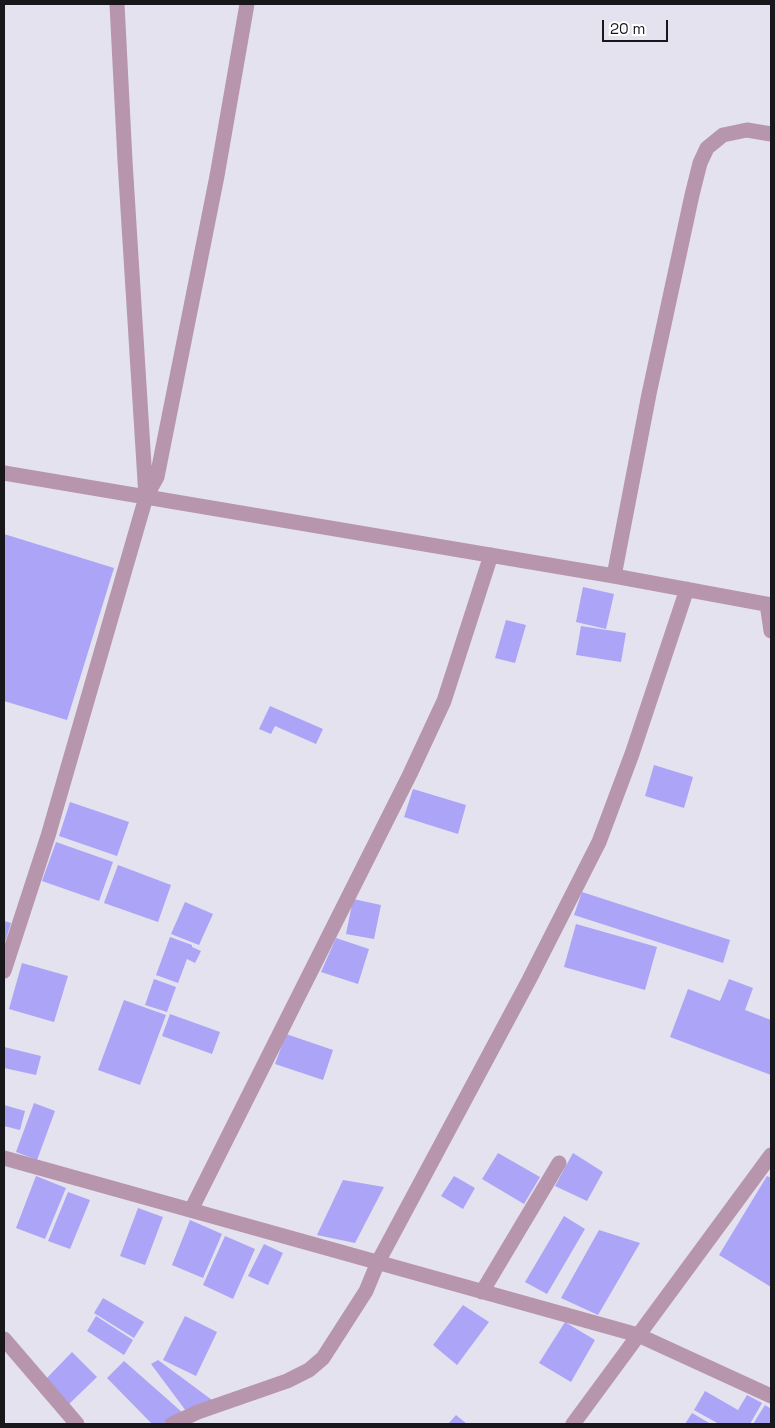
<!DOCTYPE html>
<style>
body{margin:0}
#map{position:relative;width:775px;height:1428px;overflow:hidden;background:#e3e2ee;font-family:"Space Grotesk",sans-serif}
canvas{display:block}
.frame{position:absolute;inset:0;border:5px solid #18181c;pointer-events:none}
.scale{position:absolute;left:602px;top:20px;width:66px;height:22px;box-sizing:border-box;border:2px solid #18181c;border-top:0;padding-left:6px;font-size:15px;line-height:18px;white-space:nowrap;color:#18181c;-webkit-text-stroke:4px #fff;paint-order:stroke}
</style>
<div id="map">
<canvas width="775" height="1428"></canvas>
<div class="frame"></div>
<div class="scale">20 m</div>
</div>
<script>
const g = document.querySelector('canvas').getContext('2d');
g.lineJoin = 'round';
function paint(path, color) {
  g.fillStyle = color;
  g.fill(path, 'evenodd');
}
function poly(rows) {
  const path = new Path2D();
  for (const r of rows) {
    path.moveTo(r[0], r[1]);
    for (let i = 2; i < r.length; i += 2) path.lineTo(r[i], r[i + 1]);
  }
  return path;
}
function stroke(path, color, width, dash) {
  g.strokeStyle = color;
  g.lineWidth = width;
  g.lineCap = dash ? 'butt' : 'round';
  g.setLineDash(dash || []);
  g.stroke(path);
}
paint(poly([
 [4,534,114,568,67,720,4,701],
 [583,587,614,594,606,629,576,622],
 [506,620,526,625,515,663,495,658],
 [581,626,626,633,621,662,576,655],
 [270,706,323,729,316,744,275,726,271,734,259,729],
 [654,765,693,777,684,808,645,796],
 [413,789,466,805,458,834,404,817],
 [70,802,129,822,117,856,59,836],
 [56,842,113,862,99,901,42,881],
 [118,865,171,885,158,922,104,903],
 [582,892,730,940,723,963,574,915],
 [353,899,381,905,374,939,346,934],
 [185,902,213,914,199,945,171,934],
 [4,921,11,923,4,946],
 [576,924,657,947,645,990,564,967],
 [170,937,192,945,192,947,201,951,195,963,187,959,178,983,156,975],
 [336,938,369,949,358,984,321,972],
 [22,963,68,976,54,1022,9,1009],
 [154,979,176,987,167,1012,145,1005],
 [729,979,753,988,745,1010,771,1020,771,1075,670,1037,688,989,720,1001],
 [124,1000,166,1015,140,1085,98,1070],
 [170,1014,220,1032,212,1054,162,1036],
 [286,1034,333,1050,323,1080,275,1064],
 [4,1047,41,1056,36,1075,4,1068],
 [34,1103,55,1111,37,1160,16,1152],
 [4,1105,25,1111,20,1130,4,1126],
 [498,1153,540,1177,524,1204,482,1179],
 [573,1153,603,1172,587,1201,555,1186],
 [36,1176,66,1188,45,1239,16,1228],
 [454,1176,475,1188,463,1209,441,1196],
 [767,1176,771,1178,771,1287,719,1255],
 [343,1180,384,1187,355,1243,317,1235],
 [68,1192,90,1200,70,1249,48,1241],
 [138,1208,163,1217,145,1265,120,1256],
 [564,1216,585,1229,547,1294,525,1282],
 [190,1220,222,1234,203,1278,172,1265],
 [599,1230,640,1243,598,1315,561,1298],
 [225,1236,255,1249,233,1299,203,1285],
 [264,1244,283,1253,268,1285,248,1276],
 [103,1298,144,1322,134,1338,94,1313],
 [463,1305,489,1322,457,1365,433,1345],
 [96,1316,133,1340,124,1355,87,1331],
 [185,1316,217,1332,196,1376,163,1360],
 [565,1322,595,1340,571,1382,539,1363],
 [72,1352,97,1377,69,1404,45,1380],
 [158,1360,212,1400,186,1411,151,1364],
 [124,1361,183,1413,162,1424,152,1424,107,1378],
 [705,1391,738,1410,747,1395,762,1403,750,1424,719,1424,694,1410],
 [765,1405,771,1409,771,1424,753,1424],
 [692,1413,711,1424,685,1424],
 [456,1415,467,1424,448,1424]
]), '#aca4f6');
stroke(poly([
 [117,4,125,161,146,497],
 [4,473,614,576,771,605],
 [614,576,649,394,692,195,700,163,707,148,723,135,747,130,771,134],
 [767,604,771,631],
 [4,971,48,836,146,497,157,477,217,176,247,4],
 [4,1158,638,1335,771,1396],
 [191,1210,410,774,444,701,491,555],
 [482,1292,559,1163],
 [4,1339,77,1424],
 [172,1424,198,1412,287,1381,309,1370,323,1358,366,1291,378,1262,529,980,599,842,632,754,687,589],
 [573,1424,771,1155]
]), '#b795ad', 15);
</script>
